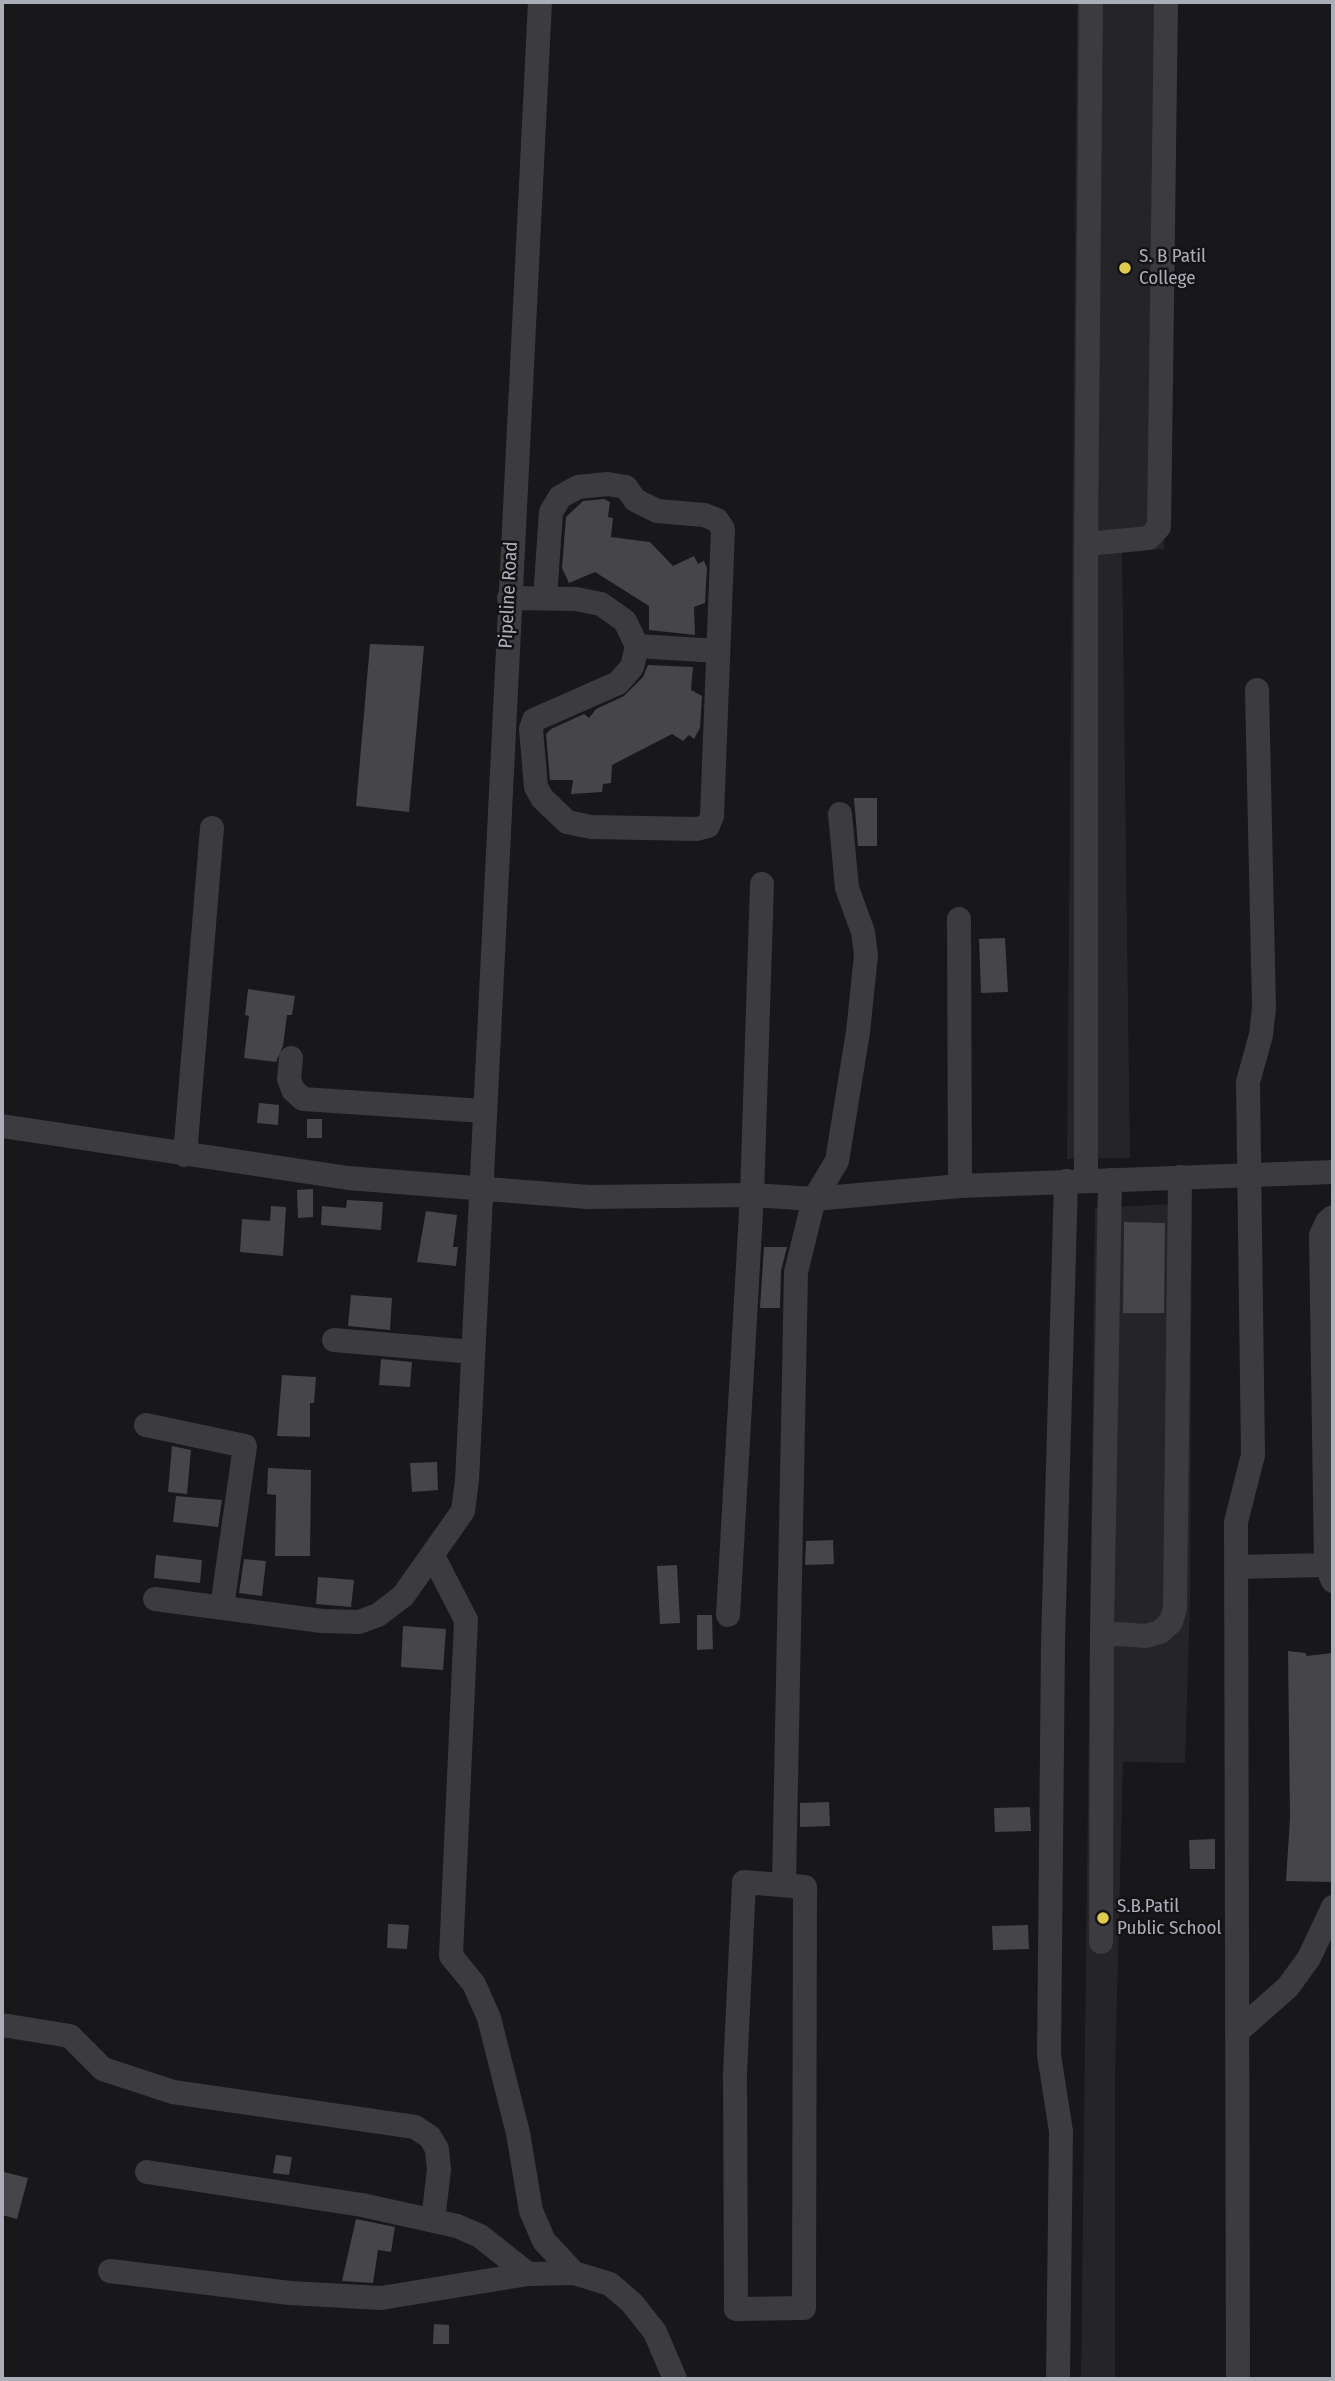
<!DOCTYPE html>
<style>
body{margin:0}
#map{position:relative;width:1335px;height:2381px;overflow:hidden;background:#18181a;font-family:"Fira Sans Condensed",sans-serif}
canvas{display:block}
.frame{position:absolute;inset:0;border:4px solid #abadb8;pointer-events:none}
</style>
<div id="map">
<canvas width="1335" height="2381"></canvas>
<div class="frame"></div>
</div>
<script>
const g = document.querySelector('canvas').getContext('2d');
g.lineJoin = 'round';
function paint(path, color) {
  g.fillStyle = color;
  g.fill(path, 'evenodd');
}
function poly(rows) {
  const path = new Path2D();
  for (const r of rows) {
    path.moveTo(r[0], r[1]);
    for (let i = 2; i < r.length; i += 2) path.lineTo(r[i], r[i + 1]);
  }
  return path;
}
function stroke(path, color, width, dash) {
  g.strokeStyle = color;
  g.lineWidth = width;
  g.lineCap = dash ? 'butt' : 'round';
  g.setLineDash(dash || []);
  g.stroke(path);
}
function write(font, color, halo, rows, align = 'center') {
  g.font = font + ' "Fira Sans Condensed",sans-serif';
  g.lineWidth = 5;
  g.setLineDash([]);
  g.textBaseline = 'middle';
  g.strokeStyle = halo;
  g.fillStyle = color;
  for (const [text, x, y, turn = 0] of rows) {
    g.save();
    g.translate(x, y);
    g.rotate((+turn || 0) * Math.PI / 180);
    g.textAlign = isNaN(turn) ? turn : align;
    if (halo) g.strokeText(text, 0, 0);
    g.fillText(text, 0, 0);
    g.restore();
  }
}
paint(poly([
 [1077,2,1178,2,1164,549,1122,551,1130,1158,1067,1159],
 [1192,1203,1190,1600,1185,1763,1123,1762,1115,2073,1115,2379,1081,2379,1095,1208]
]), '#252427');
paint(poly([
 [604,499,610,502,608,517,613,518,611,537,650,542,673,566,694,556,698,564,704,561,707,568,705,603,694,607,695,635,649,630,649,606,595,572,569,583,562,568,566,517,583,501],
 [370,644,424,646,409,812,356,806],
 [648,665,693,667,691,690,702,696,700,728,694,739,689,735,683,741,672,734,612,765,611,783,603,784,602,792,571,794,573,780,550,780,546,734,551,729,584,714,589,718,596,709,624,696,643,677],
 [854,798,877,798,877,846,858,846],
 [1005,938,1008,992,981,993,979,939],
 [248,989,295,996,292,1015,287,1015,283,1046,276,1062,244,1058,249,1016,245,1015],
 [259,1103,279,1105,278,1125,257,1123],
 [307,1119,322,1119,322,1138,307,1138],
 [313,1189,313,1217,298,1218,297,1190],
 [347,1200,383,1202,381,1230,321,1225,322,1206,346,1208],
 [271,1206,286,1207,283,1256,240,1252,242,1219,270,1221],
 [426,1211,457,1215,453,1247,458,1247,456,1266,417,1262],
 [1124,1222,1165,1223,1164,1313,1123,1313],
 [764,1247,787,1247,781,1271,780,1308,760,1308],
 [351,1295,392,1298,390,1330,348,1326],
 [381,1359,412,1362,410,1387,379,1385],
 [282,1375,316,1377,314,1403,310,1403,310,1437,277,1436],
 [172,1446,191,1450,187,1494,168,1492],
 [437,1462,438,1490,412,1492,410,1463],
 [268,1468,311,1470,310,1556,275,1556,276,1495,267,1494],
 [176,1496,222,1500,218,1527,173,1522],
 [833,1540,834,1564,805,1565,806,1541],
 [156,1555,202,1560,200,1583,154,1578],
 [244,1559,266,1561,262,1596,239,1593],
 [677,1565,680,1623,660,1624,657,1566],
 [318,1577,354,1580,351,1607,316,1604],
 [697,1615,712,1615,713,1649,697,1650],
 [403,1626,446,1629,443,1670,401,1667],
 [1288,1651,1306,1653,1306,1656,1333,1653,1333,1882,1286,1881,1290,1818],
 [829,1802,830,1826,800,1827,800,1803],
 [1030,1807,1031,1831,995,1832,994,1808],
 [1215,1839,1215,1869,1190,1869,1189,1840],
 [388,1924,409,1925,407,1949,387,1948],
 [1028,1925,1029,1949,993,1950,992,1926],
 [276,2155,292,2157,289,2175,273,2173],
 [4,2172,28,2178,17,2219,2,2215],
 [356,2219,395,2227,391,2252,378,2250,373,2283,342,2281],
 [434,2324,449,2325,449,2344,433,2344]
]), '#45454a');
stroke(poly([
 [1086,544,1149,538,1159,527,1166,2],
 [509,598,576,599,601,604,625,621,637,646,632,667,618,683,534,720,531,729,536,787,542,798,567,822,591,827,697,829,708,826,712,816,723,529,717,520,704,515,657,511,635,500,626,487,608,484,578,487,560,497,551,512,545,598],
 [637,646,718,651],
 [959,919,960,1186],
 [291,1058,289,1079,293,1090,303,1099,484,1111],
 [2,1126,348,1178,588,1197,752,1195,814,1199,960,1186,1333,1172],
 [185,1155,212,828],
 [1086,1180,1086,544,1091,2],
 [1333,1217,1327,1222,1321,1235,1326,1565,1333,1581],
 [334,1340,473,1352],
 [146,1425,245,1446,222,1607],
 [433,1556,466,1620,451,1956,474,1984,489,2018,518,2133,531,2211,544,2241,574,2273],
 [1236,1567,1326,1565],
 [155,1599,322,1621,359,1622,378,1615,403,1596,463,1511,467,1480,540,2],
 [728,1615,752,1195,762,884],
 [1102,1633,1110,1180],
 [744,1882,805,1887,804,2308,736,2309,735,2073,744,1882],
 [784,1884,796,1272,814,1199,837,1161,858,1032,866,955,863,932,847,888,840,814],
 [1101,1942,1102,1633,1146,1636,1160,1632,1171,1622,1175,1608,1180,1177],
 [2,2025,70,2036,103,2069,173,2092,415,2127,430,2137,437,2149,439,2170,433,2220],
 [1237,2032,1288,1987,1309,1958,1333,1907],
 [147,2172,362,2205,457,2226,480,2236,528,2274],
 [110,2271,290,2293,381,2298,528,2274,574,2273,610,2284,632,2303,655,2332,675,2379],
 [1058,2379,1061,2131,1049,2055,1053,1643,1066,1181],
 [1238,2379,1236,1522,1253,1455,1248,1082,1261,1035,1264,1008,1257,690]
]), '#3b3b40', 24);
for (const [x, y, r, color] of [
 [1125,268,7,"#e0cb49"],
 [1103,1918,7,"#e0cb49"]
]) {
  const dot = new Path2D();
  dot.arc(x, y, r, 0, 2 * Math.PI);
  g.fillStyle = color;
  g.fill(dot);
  stroke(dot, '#131315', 2.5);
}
write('19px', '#abadb8', '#131315', [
 ["S. B Patil",1139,257],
 ["College",1139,279],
 ["S.B.Patil",1117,1907],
 ["Public School",1117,1929]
], 'left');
write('19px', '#abadb8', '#131315', [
 ["Pipeline Road",509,595,-87]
]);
</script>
